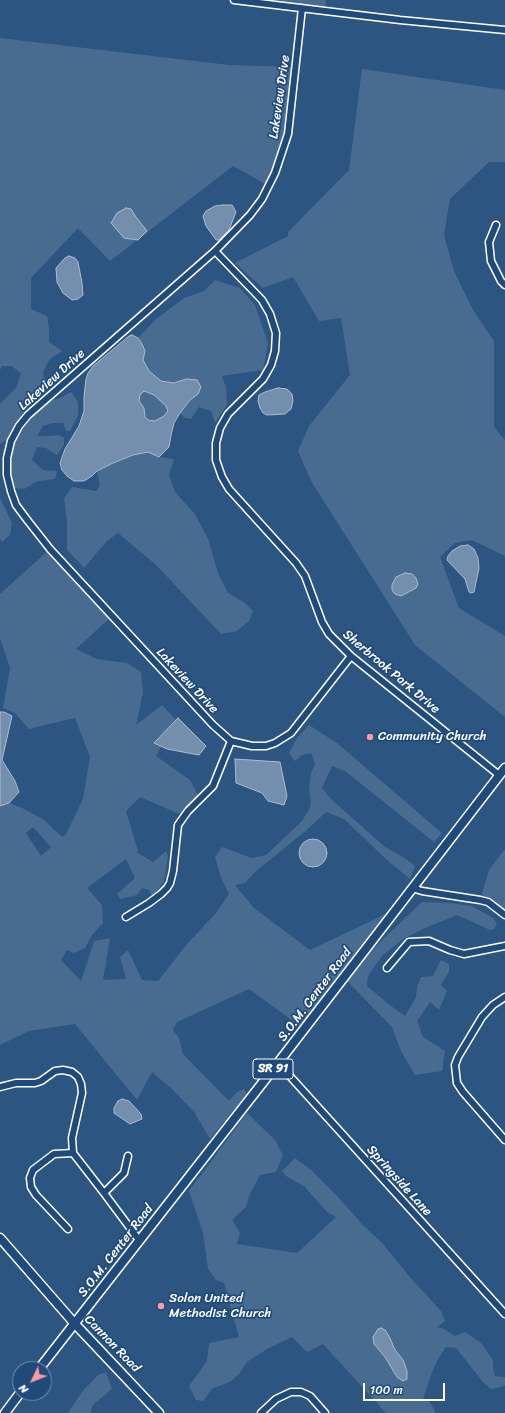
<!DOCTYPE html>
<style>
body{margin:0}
#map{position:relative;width:505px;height:1413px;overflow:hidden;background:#2c5582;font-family:Sriracha,sans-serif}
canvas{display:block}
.north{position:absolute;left:12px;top:1361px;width:40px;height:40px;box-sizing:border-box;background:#1f4a7a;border:1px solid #7992af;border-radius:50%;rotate:227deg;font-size:11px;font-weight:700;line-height:16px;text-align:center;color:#fff}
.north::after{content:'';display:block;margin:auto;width:14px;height:18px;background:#ff9aa2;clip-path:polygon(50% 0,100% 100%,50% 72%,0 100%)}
.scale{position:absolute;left:363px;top:1383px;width:82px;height:18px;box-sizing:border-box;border:2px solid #fff;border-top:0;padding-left:5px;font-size:12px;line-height:14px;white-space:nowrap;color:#fff;-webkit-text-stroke:3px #1f4a7a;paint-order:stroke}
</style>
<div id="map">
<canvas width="505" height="1413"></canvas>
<div class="north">N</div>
<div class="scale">100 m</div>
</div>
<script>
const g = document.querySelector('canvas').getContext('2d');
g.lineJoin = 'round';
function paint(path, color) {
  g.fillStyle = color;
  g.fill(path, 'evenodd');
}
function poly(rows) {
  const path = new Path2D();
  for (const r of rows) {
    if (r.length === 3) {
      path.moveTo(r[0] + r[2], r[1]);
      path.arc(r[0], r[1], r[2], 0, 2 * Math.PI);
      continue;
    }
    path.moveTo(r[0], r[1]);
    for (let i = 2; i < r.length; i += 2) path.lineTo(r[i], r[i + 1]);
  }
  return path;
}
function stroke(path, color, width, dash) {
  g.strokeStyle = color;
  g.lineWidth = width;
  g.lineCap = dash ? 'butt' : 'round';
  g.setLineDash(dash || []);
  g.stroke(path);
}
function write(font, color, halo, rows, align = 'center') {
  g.font = font + ' Sriracha,sans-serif';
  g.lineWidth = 3.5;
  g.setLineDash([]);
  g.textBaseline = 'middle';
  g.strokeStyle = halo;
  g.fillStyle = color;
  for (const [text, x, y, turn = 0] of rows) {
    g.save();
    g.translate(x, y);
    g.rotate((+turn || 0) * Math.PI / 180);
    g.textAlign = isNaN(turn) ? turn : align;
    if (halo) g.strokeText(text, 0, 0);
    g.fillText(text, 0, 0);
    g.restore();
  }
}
paint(poly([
 [234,0,326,0,325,11],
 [0,38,229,65,296,67,288,134,269,186,233,166,110,261,78,228,31,278,31,309,47,316,49,328,49,342,62,351,50,359,43,372,48,389,28,405,8,439,0,444,0,404,16,388,21,374,12,366,2,366,0,370],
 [362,69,505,90,505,162,489,162,450,199,444,235,454,271,473,310,494,341,494,427,505,440,505,556,472,540,455,543,440,557,459,608,505,636,505,717,415,645,311,481,298,451,309,426,350,375,341,318,319,321,293,277,263,288,235,263,288,236,288,232,349,170],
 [215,280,240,288,255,305,268,343,263,370,222,376,226,388,227,405,215,423,211,411,199,407,191,419,185,418,180,413,190,400,198,394,197,380,186,379,174,383,161,381,149,371,143,360,138,338,156,319,184,298,204,291],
 [144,391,154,395,166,406,168,411,164,416,155,421,148,420,145,417,144,408,139,401,140,395],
 [71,392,78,402,78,416,70,431,66,431,63,423,53,423,43,426,37,436,51,436,59,435,64,438,64,445,57,455,46,448,37,447,32,460,43,470,57,471,55,479,38,481,24,489,12,488,9,466,15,440,38,409,49,400,58,399],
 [148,452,159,457,174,459,169,475,175,492,195,514,208,539,218,573,228,593,245,603,253,611,249,621,237,631,221,634,156,565,118,533,107,541,84,568,67,550,67,523,64,498,72,487,96,491,100,486,97,471,113,463,133,455],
 [0,498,12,523,10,535,2,542,0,539],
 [50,549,112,616,76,649,97,659,127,663,141,672,143,693,136,725,162,705,176,720,154,743,161,747,156,756,190,780,198,795,202,797,184,816,140,797,126,811,138,851,136,852,153,862,166,851,168,856,164,882,152,897,149,890,142,888,137,895,120,899,117,894,135,878,126,859,87,888,102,905,103,923,92,935,85,948,74,953,67,950,61,960,81,981,94,941,110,938,103,980,126,979,120,957,128,950,142,980,158,981,187,944,216,913,229,894,221,878,215,857,222,847,252,858,266,855,302,821,310,808,311,800,309,788,311,773,315,764,311,753,302,755,295,761,289,753,297,738,309,725,337,743,442,833,434,842,345,771,332,766,322,788,331,799,385,847,403,857,415,866,410,879,387,860,344,819,326,812,309,828,254,873,245,883,235,885,254,908,310,950,396,909,304,1029,249,989,177,1022,173,1030,179,1038,183,1054,229,1101,237,1092,244,1089,247,1094,210,1139,194,1112,172,1089,152,1072,137,1100,75,1024,29,1031,0,1045,0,805,9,803,22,808,43,819,62,837,66,834,83,799,90,757,75,718,29,729,15,713,3,708,10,668,0,638,0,594],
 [33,827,51,847,41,856,26,833],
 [505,849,505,915,480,900,489,870],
 [422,902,450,903,472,906,493,918,497,923,494,929,490,930,457,915,423,929,403,939,382,956,368,976,367,986,391,1006,405,1016,416,997,417,987,421,977,433,976,441,960,449,964,449,972,441,985,447,991,439,1010,430,1002,417,1021,423,1037,445,1051,442,1071,415,1075,401,1051,392,1027,347,981,360,963,381,941],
 [247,1113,275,1140,283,1155,276,1172,260,1175,250,1194,246,1207,232,1220,240,1233,237,1244,297,1253,336,1217,327,1212,304,1186,286,1176,282,1171,295,1158,311,1170,339,1198,362,1224,383,1244,409,1276,441,1311,445,1321,437,1327,444,1329,455,1336,465,1332,481,1343,493,1360,493,1368,495,1376,505,1377,505,1385,501,1387,491,1389,483,1382,456,1348,446,1347,438,1359,432,1372,423,1399,430,1402,435,1411,435,1413,386,1413,323,1344,307,1352,292,1337,267,1349,247,1362,239,1374,230,1382,213,1388,203,1401,196,1400,189,1386,207,1361,209,1343,239,1337,224,1283,216,1280,208,1269,203,1233,189,1191],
 [390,1338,395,1350,403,1360,397,1377,385,1357,374,1344],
 [106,1372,112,1389,93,1405,90,1413,68,1413,82,1392,98,1375]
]), '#486b92');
const water = poly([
 [223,205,232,205,236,212,229,230,219,240,216,240,206,226,203,216,206,211,215,206,223,205],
 [126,208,131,209,136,217,147,231,138,240,124,238,111,223,117,213,126,208],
 [69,256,75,258,78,262,82,283,83,295,78,299,72,300,63,293,57,282,56,268,65,258,69,256],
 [132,335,138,338,142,344,145,351,143,360,149,371,161,381,174,383,186,379,197,380,201,387,198,394,190,400,180,413,174,423,171,435,169,447,159,457,148,452,133,455,113,463,97,471,92,476,84,481,74,481,67,476,62,470,60,463,65,449,79,426,84,411,84,396,86,379,88,373,93,366,129,336,132,335],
 [144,391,154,395,166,406,168,411,164,416,155,421,148,420,145,417,144,408,139,401,140,395,144,391],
 [278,388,287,389,292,394,293,401,291,409,285,414,267,415,263,413,260,408,258,401,259,395,265,392,278,388],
 [468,545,474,549,478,558,479,568,474,592,471,593,469,592,465,579,447,560,448,556,452,551,460,546,468,545],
 [405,573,412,574,416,578,418,584,416,588,401,596,395,594,392,590,392,585,396,577,405,573],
 [0,712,4,712,12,716,2,760,15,781,19,792,9,803,0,806,0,712],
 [178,718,206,746,199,755,167,749,154,743,178,718],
 [235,759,280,762,287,796,284,805,268,801,262,793,236,783,235,759],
 [313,853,14],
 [122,1099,129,1101,141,1114,142,1119,130,1124,114,1113,114,1108,118,1101,122,1099],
 [381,1328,385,1330,390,1338,395,1350,403,1360,407,1371,407,1379,403,1381,397,1377,385,1357,374,1344,373,1337,378,1329,381,1328]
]);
paint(water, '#748fad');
stroke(water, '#acbcce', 1);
const minor = poly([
 [234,0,400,20,505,30],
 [302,8,288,134,275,173,262,199,250,215,215,251,28,415,19,426,11,441,7,458,7,475,11,491,16,505,28,521,50,549,213,725,231,741,252,746,266,746,275,743,291,733,351,656],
 [496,225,489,242,491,261,501,281,505,285],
 [215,251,262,300,270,314,276,333,275,351,271,365,263,379,228,414,220,428,216,443,216,460,222,477,229,489,296,563,305,576,322,622,329,634,351,656,499,775],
 [412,888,422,891,480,900,488,902,505,915],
 [126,917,149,903,161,894,167,888,170,883,173,871,178,825,188,811,213,786,231,741],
 [387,968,409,942,429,941,450,950,464,954,505,946],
 [505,997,493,1005,482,1017,458,1057,455,1065,457,1083,463,1092,505,1140],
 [278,1063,505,1314],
 [0,1087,16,1083,35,1083,41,1081,55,1071,63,1070,72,1072,78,1077,81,1084,82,1093,72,1138,73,1153,104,1193,139,1240],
 [104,1193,124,1173,128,1156],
 [68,1229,36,1195,31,1187,30,1178,33,1170,54,1154,73,1153],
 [261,1413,276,1399,291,1392,301,1392,310,1396,325,1413]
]);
const major = poly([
 [0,1238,75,1324,159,1413],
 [39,1369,278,1063,505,768],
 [5,1413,20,1393]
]);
stroke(minor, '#fff', 9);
stroke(major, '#fff', 11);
stroke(minor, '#1f4a7a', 6);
stroke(major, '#1f4a7a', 8);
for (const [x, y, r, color] of [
 [370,737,4,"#ff9aa2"],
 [161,1306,4,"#ff9aa2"]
]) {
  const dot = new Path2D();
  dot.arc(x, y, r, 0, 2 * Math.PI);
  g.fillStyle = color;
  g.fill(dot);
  stroke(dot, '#1f4a7a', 1.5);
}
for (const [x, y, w] of [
 [273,1069,40]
]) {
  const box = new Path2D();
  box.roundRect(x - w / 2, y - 10, w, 20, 3);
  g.fillStyle = '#1f4a7a';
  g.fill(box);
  stroke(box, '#fff', 1);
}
write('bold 12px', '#fff', null, [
 ["SR 91",273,1069]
]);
write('13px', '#fff', '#1f4a7a', [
 ["Lakeview Drive",280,97,-82],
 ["Lakeview Drive",52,380,-42],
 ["Sherbrook Park Drive",391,672,40],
 ["Lakeview Drive",187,681,47],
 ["S.O.M. Center Road",315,995,-53],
 ["Springside Lane",399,1181,48],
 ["S.O.M. Center Road",116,1251,-52],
 ["Cannon Road",112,1344,46]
]);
write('13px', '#fff', '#1f4a7a', [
 ["Community Church",378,737],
 ["Solon United",169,1299],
 ["Methodist Church",169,1314]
], 'left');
</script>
